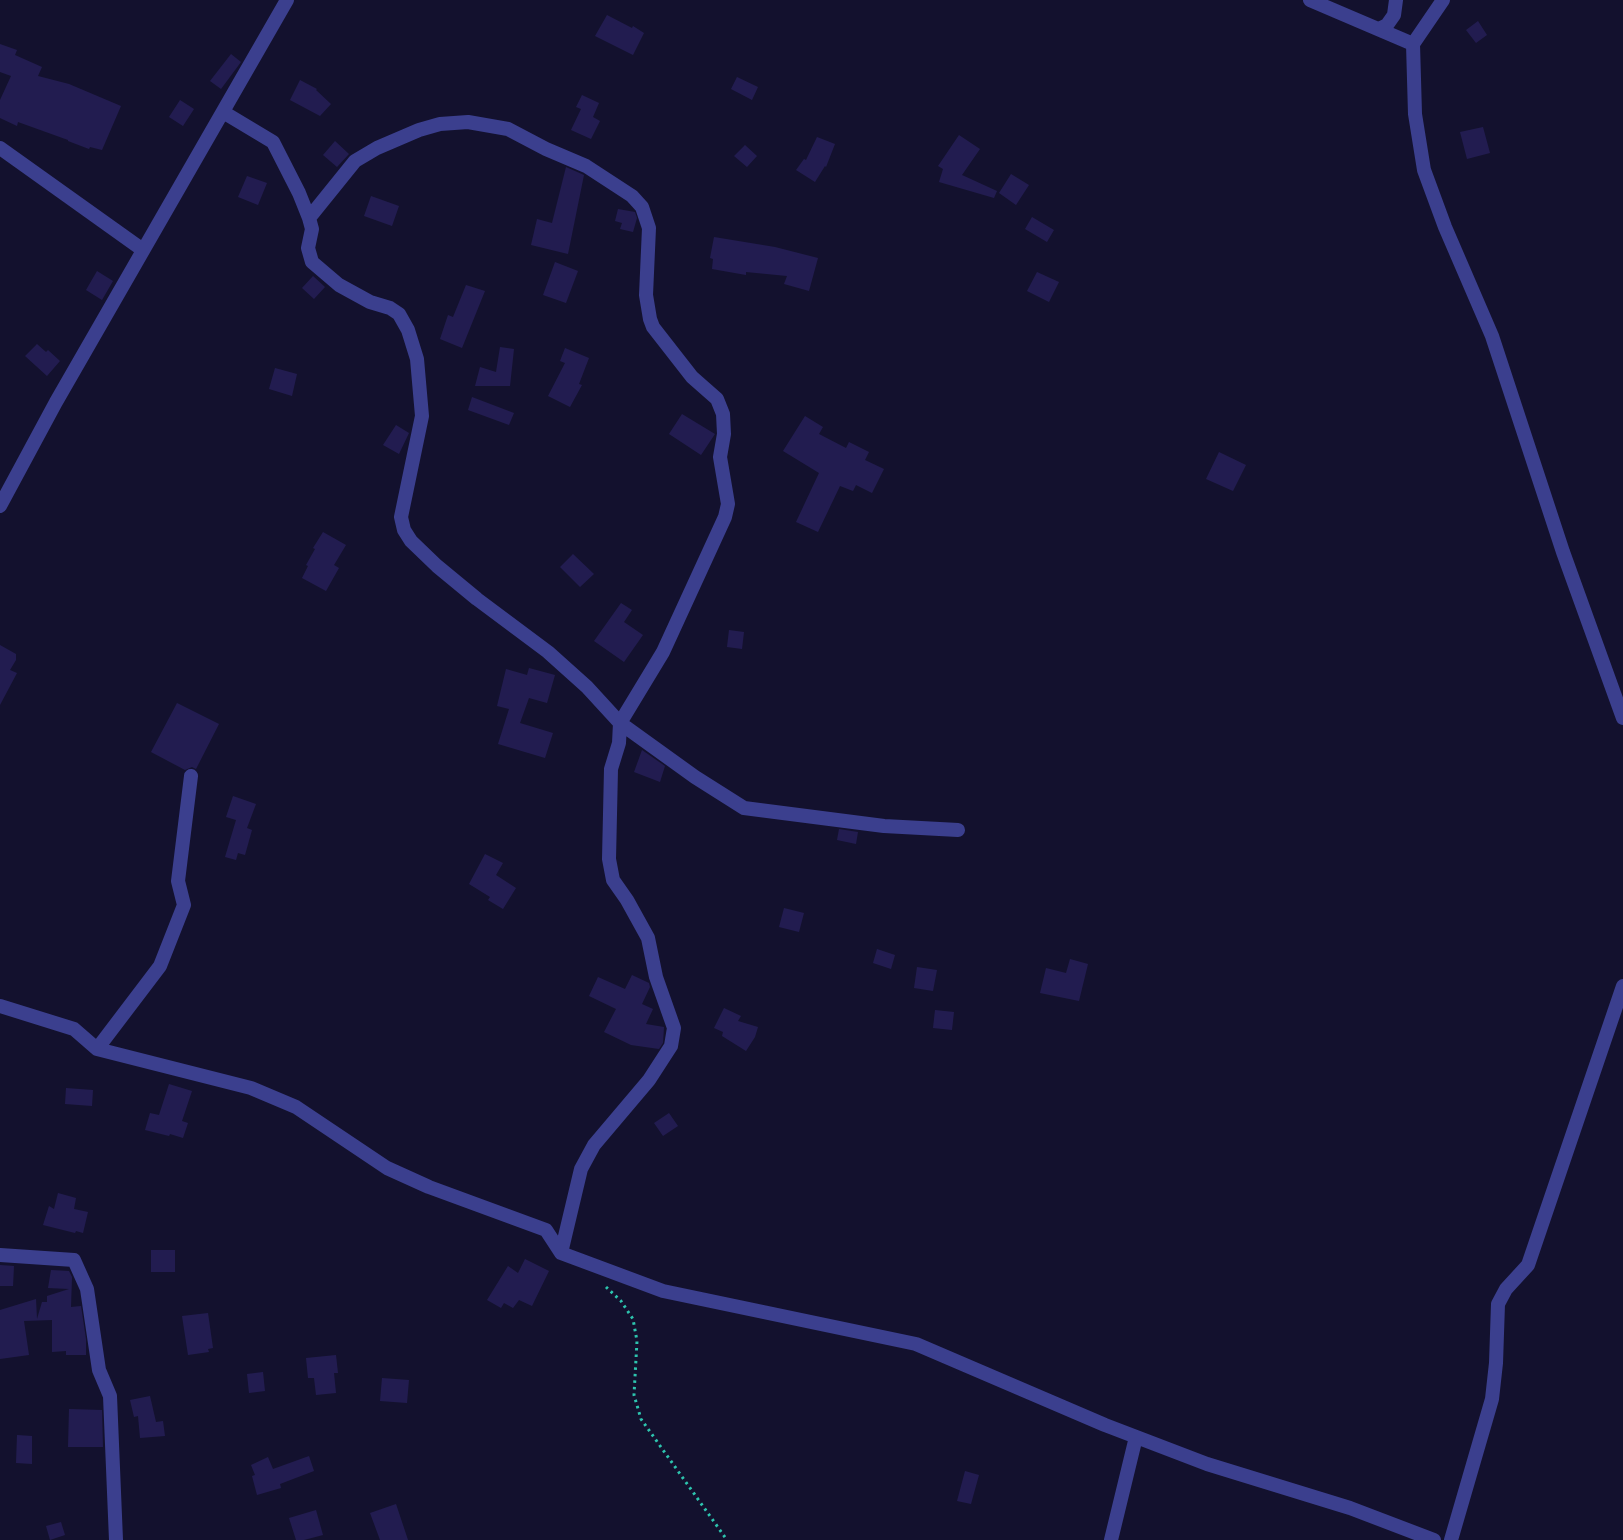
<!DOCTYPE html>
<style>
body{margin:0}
canvas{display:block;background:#13112e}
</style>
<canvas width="1623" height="1540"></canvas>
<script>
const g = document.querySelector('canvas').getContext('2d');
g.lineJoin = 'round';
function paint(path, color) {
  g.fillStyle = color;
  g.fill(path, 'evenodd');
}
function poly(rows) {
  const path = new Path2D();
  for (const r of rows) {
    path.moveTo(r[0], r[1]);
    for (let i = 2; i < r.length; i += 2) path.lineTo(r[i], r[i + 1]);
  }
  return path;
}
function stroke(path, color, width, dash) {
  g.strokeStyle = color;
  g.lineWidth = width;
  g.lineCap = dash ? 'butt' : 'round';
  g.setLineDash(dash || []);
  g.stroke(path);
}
paint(poly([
 [607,15,632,28,633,26,644,33,633,55,595,36],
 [1478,21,1487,35,1476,43,1466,30],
 [0,44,17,50,15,55,42,67,38,76,69,84,121,106,102,150,90,147,89,149,68,141,68,140,18,122,17,126,0,118,0,100,11,76,0,72],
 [231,54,241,62,221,89,210,81],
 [737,77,758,87,752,100,731,89],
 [300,80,317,89,316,90,331,104,320,116,290,100],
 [582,95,599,103,593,117,600,121,591,139,571,130,581,109,576,107],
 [180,100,194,109,183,126,169,117],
 [1483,127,1490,153,1467,159,1460,132],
 [959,135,980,149,962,175,997,191,994,198,939,182,943,169,938,166],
 [817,137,835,144,826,167,825,166,815,182,796,170,804,159,806,160],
 [335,141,349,154,337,167,323,155],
 [745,145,757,156,747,167,734,156],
 [566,167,584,175,568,254,531,245,537,219,552,223],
 [1011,174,1029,185,1016,205,999,193],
 [247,176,267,183,258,205,238,197],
 [371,196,399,206,392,226,364,216],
 [618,209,635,212,637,218,633,232,620,229,622,223,615,221],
 [1032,217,1054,230,1047,242,1025,229],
 [714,237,775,247,818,258,809,291,784,284,787,276,746,272,746,275,712,269,713,259,710,258],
 [555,262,578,271,566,303,543,295],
 [97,271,113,281,102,300,86,290],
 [1037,272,1059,282,1049,302,1027,291],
 [313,276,325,287,314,299,302,288],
 [466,285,485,291,462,348,440,339,448,315,453,317],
 [37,344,46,352,48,350,60,361,47,376,25,356],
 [500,347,514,349,510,386,475,386,480,367,496,372],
 [565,348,589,358,579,384,582,385,570,407,548,396,565,363,560,361],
 [275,368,297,374,292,396,269,389],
 [472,397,514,413,509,425,468,410],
 [682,414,715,434,701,455,669,434],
 [805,416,823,427,819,434,846,448,849,442,869,452,865,460,884,469,872,493,856,485,853,491,840,486,818,532,796,522,819,473,783,451],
 [396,425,409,433,399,454,383,445],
 [1219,452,1246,465,1233,491,1206,479],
 [323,532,346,545,334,565,339,568,326,591,302,578,308,566,306,565,315,549,313,548],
 [573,554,594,574,580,587,560,567],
 [621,603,632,610,624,622,643,635,624,662,594,641],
 [729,630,744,632,742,649,727,647],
 [0,645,16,654,16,660,10,670,17,673,0,705],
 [529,668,555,675,547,703,529,698,520,723,553,733,545,758,498,744,509,709,497,706,506,669,527,675],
 [177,703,219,724,196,769,192,767,185,770,151,752],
 [642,750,665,766,660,782,634,772],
 [233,796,256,804,247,828,252,830,245,855,238,853,236,860,225,857,236,820,226,817],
 [839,829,858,832,856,844,837,840],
 [485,854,503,863,496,875,516,888,503,909,488,900,490,897,469,884],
 [784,908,804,913,799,932,779,927],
 [877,949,895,955,891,969,873,963],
 [1070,959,1088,964,1079,1001,1040,993,1046,968,1066,973],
 [917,967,937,970,933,991,914,988],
 [632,975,649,983,650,987,642,1004,653,1009,646,1024,664,1027,663,1043,659,1049,631,1045,604,1032,616,1009,589,996,598,977,625,989],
 [724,1008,741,1016,738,1021,758,1027,755,1037,746,1051,722,1036,723,1032,714,1028],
 [935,1010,954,1012,952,1030,933,1028],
 [169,1084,192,1091,182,1121,188,1123,183,1138,170,1134,169,1136,145,1130,150,1113,159,1115],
 [66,1088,93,1090,92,1106,65,1104],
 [669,1113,678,1126,663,1136,654,1123],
 [58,1193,76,1198,74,1209,88,1212,83,1233,76,1231,75,1233,43,1225,49,1206,54,1209],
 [151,1250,175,1250,175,1272,151,1272],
 [525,1259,549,1271,532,1306,519,1300,513,1308,504,1303,501,1308,487,1300,508,1266,518,1273],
 [0,1265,14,1266,13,1286,0,1286],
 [51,1270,69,1271,72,1277,71,1307,81,1306,86,1339,86,1355,66,1355,66,1351,52,1352,52,1320,24,1321,29,1355,0,1359,0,1310,36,1299,37,1319,42,1302,47,1302,47,1296,69,1289,48,1288],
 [208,1313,213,1348,208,1349,209,1352,188,1355,182,1316],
 [336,1355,338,1373,334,1373,336,1393,316,1395,314,1378,308,1378,306,1358],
 [263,1372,265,1391,249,1393,247,1374],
 [382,1378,409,1380,407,1403,380,1401],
 [150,1396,156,1422,163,1421,165,1436,140,1438,138,1416,134,1417,130,1400],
 [69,1409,102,1410,103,1447,68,1447],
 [17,1435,32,1436,32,1464,16,1463],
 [309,1456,314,1471,280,1484,281,1488,257,1495,252,1476,255,1475,251,1465,268,1457,273,1469],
 [965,1471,979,1475,971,1504,957,1501],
 [396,1504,408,1540,380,1540,370,1513],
 [316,1510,323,1535,304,1540,296,1540,289,1518],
 [61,1522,65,1535,50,1540,46,1526]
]), '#221c50');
stroke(poly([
 [606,1287,621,1301,633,1319,637,1341,634,1395,641,1419,727,1540]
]), '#2dc4ae', 3, [2.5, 4]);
stroke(poly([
 [1310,0,1413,44],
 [1443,0,1413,44,1415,114,1424,170,1445,227,1492,336,1563,552,1623,718],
 [1379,29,1387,25,1394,15,1396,0],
 [223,112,273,142,299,193,309,218,312,229,308,248,312,262,339,285,370,302,390,308,399,314,408,330,417,359,422,416,401,517,404,530,411,541,437,566,477,599,548,652,587,687,620,723,695,777,744,808,884,826,958,830],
 [0,148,143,250],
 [309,218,355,161,377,148,419,130,440,124,468,122,508,129,546,149,586,166,632,196,642,207,649,228,646,295,650,319,653,327,692,377,717,399,723,414,724,434,720,457,728,504,725,517,663,652,620,723,619,743,611,769,609,859,613,880,627,900,648,938,656,977,674,1028,671,1046,649,1080,594,1145,581,1169,561,1253],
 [0,506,56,402,287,0],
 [0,1006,74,1029,97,1049,251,1088,296,1107,387,1168,429,1187,546,1230,561,1253,663,1291,916,1344,1105,1425,1207,1464,1350,1508,1434,1540],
 [97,1049,160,966,184,905,178,881,191,776],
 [0,1255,74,1260,87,1289,99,1370,110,1396,116,1540],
 [1111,1540,1136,1437],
 [1451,1540,1492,1399,1496,1363,1498,1304,1506,1289,1528,1265,1623,986]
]), '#3b3f8e', 14);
</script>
